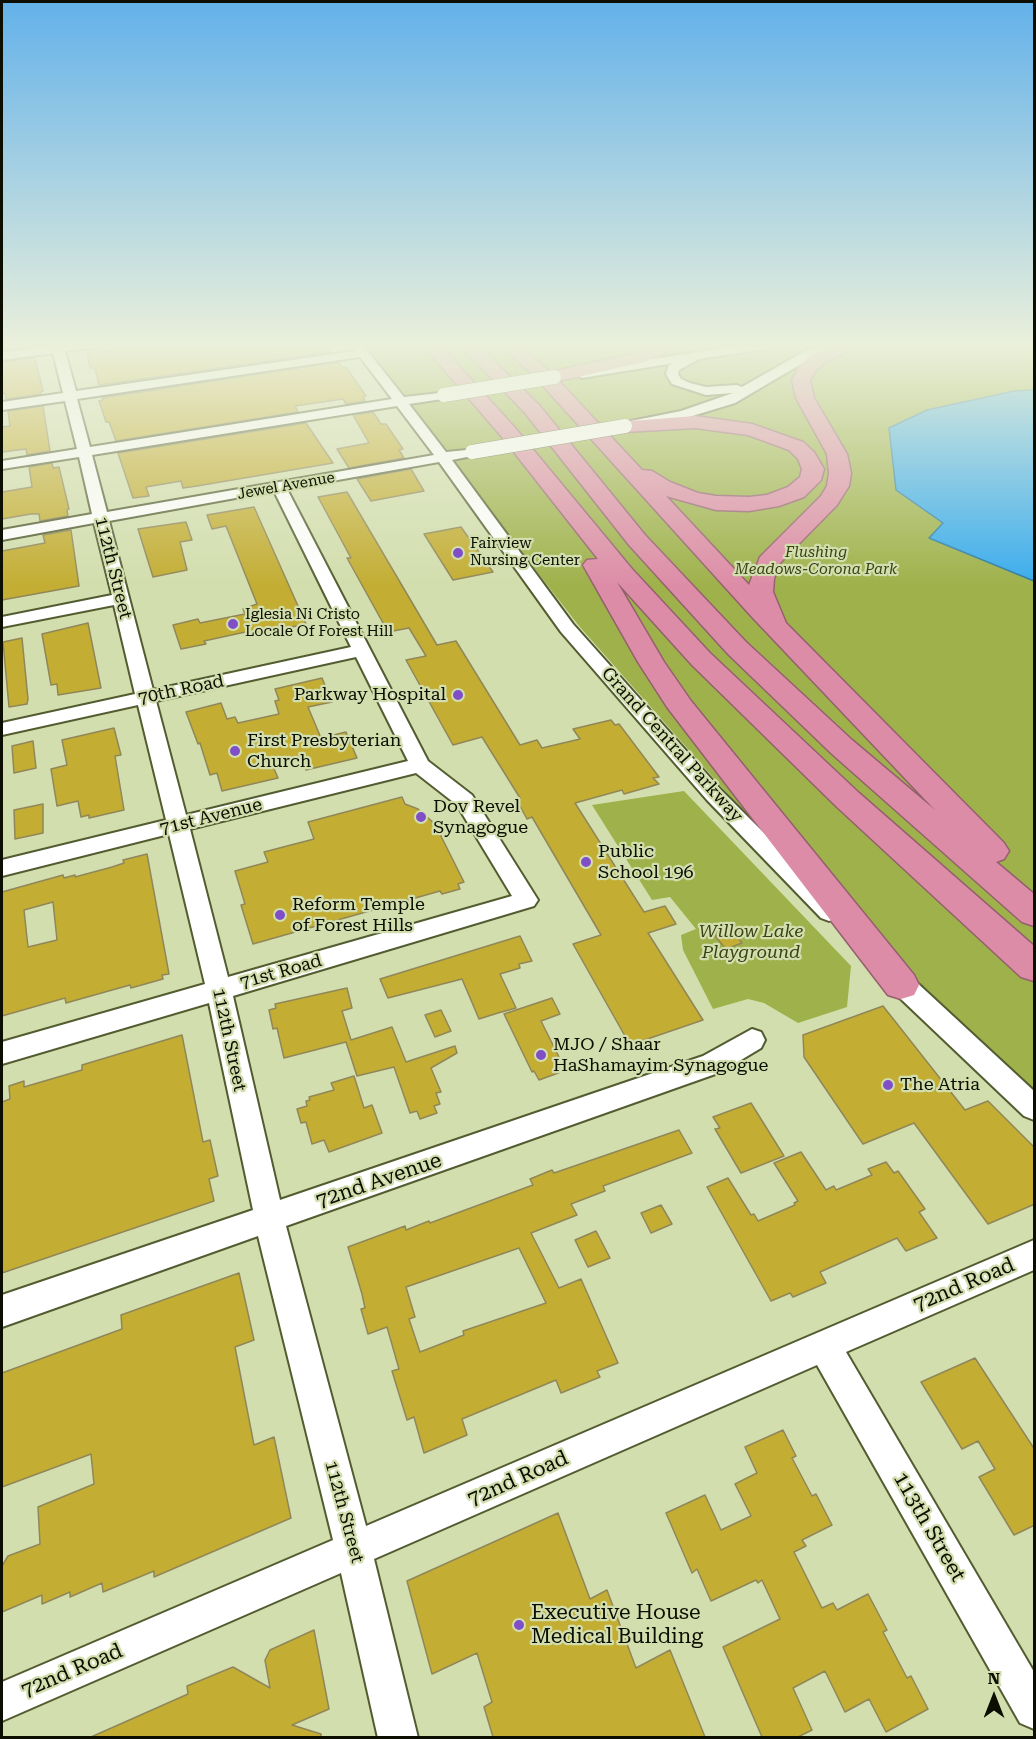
<!DOCTYPE html>
<style>
body{margin:0}
#map{position:relative;width:1036px;height:1739px;overflow:hidden;background:#d3deae;font-family:"Roboto Serif",serif}
canvas{display:block}
.frame{position:absolute;inset:0;border:3px solid #0b0e01;pointer-events:none}
.north{position:absolute;left:964px;top:1667px;width:60px;height:60px;-webkit-text-stroke:4px #d3deae;paint-order:stroke;rotate:0deg;font-size:16px;font-weight:700;line-height:24px;text-align:center;color:#0b0e01}
.north::after{content:'';display:block;margin:auto;width:21px;height:27px;background:#0b0e01;clip-path:polygon(50% 0,100% 100%,50% 72%,0 100%)}
</style>
<div id="map">
<canvas width="1036" height="1739"></canvas>
<div class="frame"></div>
<div class="north">N</div>
</div>
<script>
const g = document.querySelector('canvas').getContext('2d');
g.lineJoin = 'round';
function paint(path, color) {
  g.fillStyle = color;
  g.fill(path, 'evenodd');
}
function poly(rows) {
  const path = new Path2D();
  for (const r of rows) {
    path.moveTo(r[0], r[1]);
    for (let i = 2; i < r.length; i += 2) path.lineTo(r[i], r[i + 1]);
  }
  return path;
}
function stroke(path, color, width, dash) {
  g.strokeStyle = color;
  g.lineWidth = width;
  g.lineCap = dash ? 'butt' : 'round';
  g.setLineDash(dash || []);
  g.stroke(path);
}
function write(font, color, halo, rows, align = 'center') {
  g.font = font + ' "Roboto Serif",serif';
  g.lineWidth = 4.5;
  g.setLineDash([]);
  g.textBaseline = 'middle';
  g.strokeStyle = halo;
  g.fillStyle = color;
  for (const [text, x, y, turn = 0] of rows) {
    g.save();
    g.translate(x, y);
    g.rotate((+turn || 0) * Math.PI / 180);
    g.textAlign = isNaN(turn) ? turn : align;
    if (halo) g.strokeText(text, 0, 0);
    g.fillText(text, 0, 0);
    g.restore();
  }
}
paint(poly([
 [355,343,1034,343,1034,1112,912,992,756,821,749,818,579,626,455,466,404,394],
 [684,791,851,966,847,1007,798,1023,764,1003,748,999,713,1009,683,950,681,935,696,929,670,897,652,900,592,805]
]), '#9eb14a');
const water = poly([
 [1034,390,1034,581,929,538,943,523,896,490,889,428,927,410,1014,391,1034,390]
]);
paint(water, '#3aaced');
stroke(water, '#2c7da6', 1.5);
const building = poly([
 [2,343,33,343,33,346,2,350,2,343],
 [161,343,264,343,267,346,323,343,331,352,99,385,95,368,90,368,87,353,161,343],
 [35,358,43,391,40,392,41,394,6,399,5,393,2,394,2,362,35,358],
 [338,362,342,367,346,367,366,396,363,397,365,401,346,404,343,399,295,406,298,412,116,441,109,422,106,422,99,401,103,400,102,398,338,362],
 [43,406,50,451,27,455,26,449,2,452,2,427,10,426,8,411,43,406],
 [373,412,381,424,386,424,403,449,399,450,404,458,349,468,337,449,369,443,353,415,373,412],
 [306,423,333,463,197,486,183,488,181,481,146,487,149,496,133,498,118,453,306,423],
 [52,463,53,468,59,467,69,509,67,510,68,516,40,521,39,514,31,514,2,519,2,492,32,487,29,467,52,463],
 [411,469,424,491,371,501,357,479,411,469],
 [347,492,437,645,456,641,520,745,537,740,542,748,580,739,573,729,611,720,615,725,619,724,659,777,653,778,659,784,624,794,622,790,575,803,644,912,665,906,676,924,648,933,703,1020,630,1045,573,944,601,935,532,817,527,819,516,799,520,798,482,737,453,745,406,660,426,656,409,628,388,632,347,558,351,558,318,497,347,492],
 [254,507,306,624,253,635,250,631,204,641,206,644,181,649,173,625,198,619,200,623,245,614,243,609,257,604,226,526,212,529,207,515,254,507],
 [186,522,192,540,180,542,187,570,153,577,138,529,186,522],
 [461,527,493,572,453,580,424,534,461,527],
 [71,530,79,586,2,600,2,551,45,543,43,535,71,530],
 [88,623,101,688,58,695,57,684,51,685,42,634,88,623],
 [22,638,28,699,27,704,9,707,3,642,22,638],
 [322,678,332,702,308,707,321,738,346,732,357,758,306,770,301,756,272,764,278,778,222,791,217,773,210,775,200,743,198,744,186,712,221,703,227,719,235,717,238,723,279,714,275,701,279,700,275,689,322,678],
 [114,728,121,755,115,756,124,810,89,818,89,815,81,817,78,801,57,806,51,769,67,765,62,740,114,728],
 [33,741,36,768,14,773,12,746,33,741],
 [402,797,405,804,418,809,435,824,464,882,458,884,460,889,442,894,440,891,253,944,241,905,245,904,235,871,268,862,264,852,314,839,308,822,402,797],
 [43,804,43,833,15,839,14,810,43,804],
 [147,854,169,974,162,975,163,979,131,988,130,985,66,1003,65,998,2,1016,2,892,63,875,64,878,75,875,75,877,112,867,124,863,123,860,147,854],
 [53,902,57,940,28,947,24,910,53,902],
 [732,930,742,943,726,949,715,936,732,930],
 [520,936,532,961,519,964,520,968,500,974,516,1008,498,1013,479,1019,462,979,388,998,380,979,520,936],
 [347,988,352,1008,342,1011,351,1040,392,1027,406,1062,455,1046,457,1053,431,1068,441,1092,436,1093,440,1104,434,1106,437,1113,420,1119,417,1111,410,1113,394,1067,357,1076,346,1042,284,1058,277,1028,273,1029,269,1010,276,1008,275,1004,347,988],
 [552,998,560,1014,541,1021,562,1063,558,1065,561,1072,539,1080,534,1071,532,1072,504,1014,552,998],
 [883,1006,965,1110,988,1101,1035,1148,1035,1204,988,1224,914,1123,863,1144,804,1057,803,1035,883,1006],
 [441,1010,451,1031,435,1037,425,1015,441,1010],
 [182,1035,203,1142,210,1140,218,1176,209,1179,214,1201,2,1273,2,1102,10,1099,9,1086,24,1081,24,1087,82,1070,82,1065,182,1035],
 [354,1076,364,1108,372,1105,382,1133,329,1152,324,1140,312,1144,306,1122,301,1123,297,1109,307,1106,306,1101,310,1100,309,1097,334,1090,331,1083,354,1076],
 [751,1103,784,1156,741,1173,715,1129,720,1128,713,1117,751,1103],
 [679,1130,692,1153,603,1186,605,1191,571,1204,577,1215,531,1233,559,1288,581,1279,618,1363,597,1371,600,1377,561,1393,556,1380,462,1419,467,1435,424,1453,414,1417,407,1420,392,1371,399,1369,387,1327,368,1334,361,1309,365,1308,362,1294,348,1247,405,1226,406,1230,429,1221,430,1223,533,1185,530,1179,552,1170,554,1173,679,1130],
 [519,1248,546,1303,463,1331,464,1335,420,1352,409,1319,415,1317,406,1287,519,1248],
 [801,1152,826,1190,834,1186,836,1190,872,1175,868,1169,886,1162,894,1173,898,1171,925,1209,919,1212,937,1238,906,1251,897,1238,820,1272,826,1283,793,1297,790,1293,771,1301,707,1187,728,1178,751,1215,754,1214,758,1221,795,1205,794,1203,798,1201,774,1163,801,1152],
 [661,1205,672,1224,651,1233,641,1213,661,1205],
 [596,1231,610,1258,588,1267,575,1240,596,1231],
 [239,1273,254,1340,235,1347,254,1445,274,1437,291,1518,154,1577,154,1571,103,1592,102,1583,70,1597,70,1592,42,1604,42,1595,2,1612,2,1566,8,1556,40,1544,38,1507,94,1484,91,1454,2,1487,2,1373,122,1329,121,1315,239,1273],
 [975,1358,1035,1450,1035,1525,1014,1535,979,1477,995,1469,978,1441,962,1449,921,1382,975,1358],
 [783,1430,796,1456,792,1458,812,1496,816,1494,832,1525,802,1540,806,1546,794,1552,822,1608,833,1603,837,1610,868,1594,887,1630,883,1632,907,1678,911,1676,928,1709,886,1732,869,1699,845,1712,825,1671,793,1688,812,1730,798,1737,762,1737,723,1647,780,1619,762,1580,758,1583,756,1580,711,1601,697,1569,692,1573,666,1513,705,1495,721,1530,751,1516,735,1484,757,1473,745,1447,783,1430],
 [558,1513,590,1599,607,1590,636,1668,670,1650,705,1737,493,1737,484,1707,492,1702,477,1653,432,1674,407,1581,558,1513],
 [314,1630,329,1709,292,1725,321,1734,321,1737,91,1737,188,1694,187,1686,233,1667,270,1688,265,1660,270,1650,314,1630]
]);
paint(building, '#c3ad33');
stroke(building, '#908759', 1.5);
const minor = poly([
 [51,343,109,343,103,347,65,351,76,391,355,351,349,343,361,343,404,397,449,392,450,395,449,398,409,404,446,452,477,449,479,452,477,455,452,460,573,624,721,790,837,906,841,912,837,918,829,921,821,918,707,800,561,632,439,462,287,489,428,761,472,795,538,900,534,906,233,996,280,1200,703,1056,752,1029,761,1032,765,1040,761,1048,721,1072,286,1226,366,1526,1034,1240,1034,1270,846,1352,1034,1672,1034,1729,1020,1723,817,1365,374,1559,418,1738,378,1738,341,1573,2,1721,2,1682,333,1540,258,1236,2,1327,2,1295,253,1210,209,1003,2,1064,2,1042,205,984,169,834,2,876,2,860,166,820,138,705,2,735,2,723,135,694,114,605,2,627,2,617,112,595,94,523,2,540,2,530,92,514,79,457,2,469,2,461,77,449,65,401,2,410,2,402,63,393,53,353,2,360,2,352,52,346,51,343],
 [360,357,392,399,90,447,77,399,360,357],
 [397,406,434,455,107,512,92,455,397,406],
 [274,491,351,647,153,690,109,521,274,491],
 [356,657,408,761,186,815,156,701,356,657],
 [416,773,457,805,512,896,228,977,190,829,416,773],
 [756,343,782,343,776,347,699,359,679,370,678,374,681,379,690,383,706,387,737,385,742,387,805,351,829,343,845,343,813,357,735,403,689,417,636,428,629,424,631,421,681,411,733,393,706,395,672,384,666,374,669,365,674,363,582,378,576,374,582,370,756,343],
 [891,964,900,967,1034,1091,1034,1120,1024,1116,882,981,879,974,882,967,891,964]
]);
const highway = poly([
 [421,343,438,343,516,429,632,569,710,653,859,793,1034,946,1034,981,1021,977,837,807,692,665,617,582,664,662,691,701,914,975,919,985,914,995,901,999,888,995,667,707,638,662,583,565,587,560,598,559,502,437,421,343],
 [458,343,476,343,539,405,645,535,746,642,852,740,935,810,752,617,535,377,498,343,517,343,550,372,633,354,655,343,673,343,663,354,644,362,559,381,642,470,652,471,670,482,698,493,716,496,749,497,767,495,788,487,800,477,802,469,798,459,789,450,748,435,695,428,625,432,618,430,615,426,618,422,695,416,752,424,803,442,814,452,824,469,821,480,804,497,779,506,749,511,716,510,666,496,749,585,760,557,821,496,827,486,829,473,827,454,796,398,792,380,801,364,815,353,840,343,862,343,860,347,827,361,815,371,810,380,814,398,847,454,851,473,849,486,837,505,779,564,774,579,773,592,786,623,1004,843,1009,851,1004,859,996,862,1034,894,1034,926,1022,922,832,754,728,654,629,545,525,413,458,343]
]);
stroke(minor, '#535c31', 4);
stroke(highway, '#94606d', 3);
paint(minor, '#fff');
paint(highway, '#dd8ca7');
const minorBridge = poly([
 [444,395,554,377],
 [472,452,625,426]
]);
stroke(minorBridge, '#535c31', 15, []);
stroke(minorBridge, '#fff', 14);
const sky = g.createLinearGradient(0, 0, 0, 586);
sky.addColorStop(0, '#62b1ea');
sky.addColorStop(0.59, '#ebf0db');
sky.addColorStop(1, '#ebf0db00');
g.fillStyle = sky;
g.fillRect(0, 0, 1036, 586);
for (const [x, y, r, color] of [
 [458,553,6,"#7f4fc7"],
 [233,624,6,"#7f4fc7"],
 [458,695,6,"#7f4fc7"],
 [235,751,6,"#7f4fc7"],
 [421,817,6,"#7f4fc7"],
 [586,862,6,"#7f4fc7"],
 [280,915,6,"#7f4fc7"],
 [541,1055,6,"#7f4fc7"],
 [888,1085,6,"#7f4fc7"],
 [519,1625,6,"#7f4fc7"]
]) {
  const dot = new Path2D();
  dot.arc(x, y, r, 0, 2 * Math.PI);
  g.fillStyle = color;
  g.fill(dot);
  stroke(dot, '#d3deae', 2);
}
write('15px', '#0b0e01', '#d3deae', [
 ["Jewel Avenue",286,486,-10]
]);
write('15px', '#0b0e01', '#d3deae', [
 ["Fairview",470,544],
 ["Nursing Center",470,561],
 ["Iglesia Ni Cristo",245,615],
 ["Locale Of Forest Hill",245,632]
], 'left');
write('italic 15px', '#3a4215', '#d3deae', [
 ["Flushing",816,553],
 ["Meadows-Corona Park",816,570]
]);
write('18px', '#0b0e01', '#d3deae', [
 ["112th Street",113,568,76],
 ["70th Road",181,690,-12],
 ["Grand Central Parkway",672,745,48],
 ["71st Avenue",211,817,-14],
 ["71st Road",281,972,-16],
 ["112th Street",229,1040,78],
 ["112th Street",344,1512,75]
]);
write('18px', '#0b0e01', '#d3deae', [
 ["Parkway Hospital",446,695,"right"],
 ["First Presbyterian",247,741],
 ["Church",247,762],
 ["Dov Revel",433,807],
 ["Synagogue",433,828],
 ["Public",598,852],
 ["School 196",598,873],
 ["Reform Temple",292,905],
 ["of Forest Hills",292,926],
 ["MJO / Shaar",553,1045],
 ["HaShamayim Synagogue",553,1066],
 ["The Atria",900,1085]
], 'left');
write('italic 18px', '#3a4215', '#d3deae', [
 ["Willow Lake",751,932],
 ["Playground",751,953]
]);
write('21px', '#0b0e01', '#d3deae', [
 ["72nd Avenue",379,1181,-19],
 ["72nd Road",964,1285,-23],
 ["72nd Road",518,1479,-24],
 ["113th Street",929,1527,60],
 ["72nd Road",72,1671,-23]
]);
write('21px', '#0b0e01', '#d3deae', [
 ["Executive House",531,1613],
 ["Medical Building",531,1637]
], 'left');
</script>
